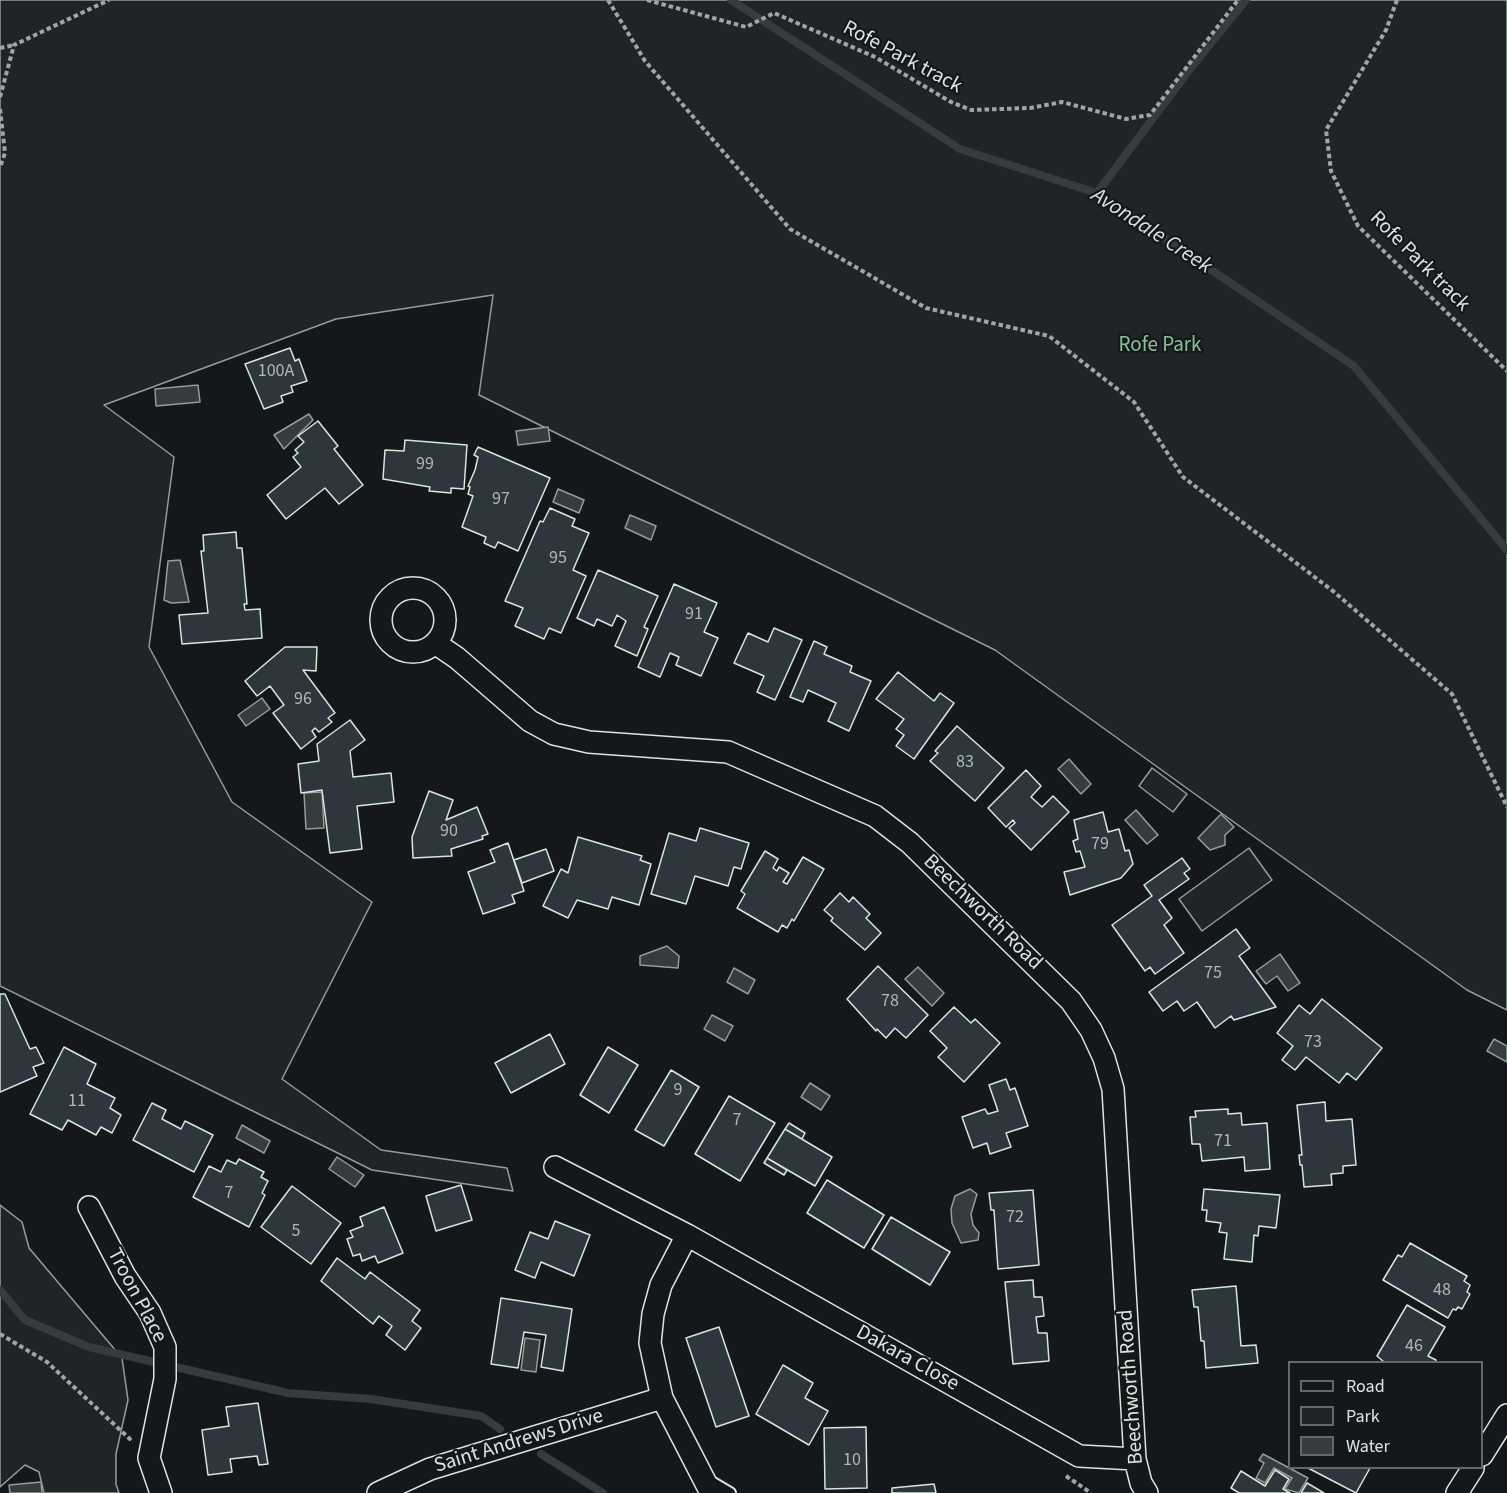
<!DOCTYPE html>
<style>
body{margin:0}
#map{position:relative;width:1507px;height:1493px;overflow:hidden;background:#14181c;font-family:"Source Sans 3",sans-serif}
canvas{display:block}
.legend{position:absolute;left:1288px;top:1361px;width:195px;height:108px;box-sizing:border-box;background:#14181c;border:2px solid #626a69;margin:0;padding:8px 10px;list-style:none;font-size:18px;color:#d8e6dc}
.legend li{display:flex;align-items:center;gap:12px;height:30px}
.legend b{width:30px;border:2px solid #626a69}
</style>
<div id="map">
<canvas width="1507" height="1493"></canvas>
<ul class="legend">
<li><b style="height:8px;background:#14181c"></b>Road</li>
<li><b style="height:16px;background:#202428"></b>Park</li>
<li><b style="height:16px;background:#363b3e"></b>Water</li>
</ul>
</div>
<script>
const g = document.querySelector('canvas').getContext('2d');
g.lineJoin = 'round';
function paint(path, color) {
  g.fillStyle = color;
  g.fill(path, 'evenodd');
}
function poly(rows) {
  const path = new Path2D();
  for (const r of rows) {
    if (r.length === 3) {
      path.moveTo(r[0] + r[2], r[1]);
      path.arc(r[0], r[1], r[2], 0, 2 * Math.PI);
      continue;
    }
    path.moveTo(r[0], r[1]);
    for (let i = 2; i < r.length; i += 2) path.lineTo(r[i], r[i + 1]);
  }
  return path;
}
function stroke(path, color, width, dash) {
  g.strokeStyle = color;
  g.lineWidth = width;
  g.lineCap = dash ? 'butt' : 'round';
  g.setLineDash(dash || []);
  g.stroke(path);
}
function write(font, color, halo, rows, align = 'center') {
  g.font = font + ' "Source Sans 3",sans-serif';
  g.lineWidth = 4.5;
  g.setLineDash([]);
  g.textBaseline = 'middle';
  g.strokeStyle = halo;
  g.fillStyle = color;
  for (const [text, x, y, turn = 0] of rows) {
    g.save();
    g.translate(x, y);
    g.rotate((+turn || 0) * Math.PI / 180);
    g.textAlign = isNaN(turn) ? turn : align;
    if (halo) g.strokeText(text, 0, 0);
    g.fillText(text, 0, 0);
    g.restore();
  }
}
const green = poly([
 [0,0,1507,0,1507,1010,1467,990,995,650,479,395,493,295,336,319,104,405,174,457,149,647,232,802,372,902,282,1079,381,1150,507,1168,513,1191,372,1170,0,986,0,0],
 [1152,768,1187,794,1173,812,1139,786,1152,768],
 [1249,848,1272,880,1202,931,1179,899,1249,848],
 [0,1205,22,1222,29,1248,122,1358,128,1400,116,1454,116,1484,119,1493,44,1493,39,1472,25,1465,0,1487,0,1205]
]);
paint(green, '#202428');
stroke(green, '#939e99', 1.5);
const water = poly([
 [198,385,200,402,156,406,155,389,198,385],
 [309,414,313,420,284,449,274,435,309,414],
 [548,427,550,441,518,445,516,431,548,427],
 [558,489,584,500,579,513,553,502,558,489],
 [630,515,656,526,651,540,625,528,630,515],
 [180,560,189,602,171,603,164,600,168,561,180,560],
 [262,698,270,709,246,726,238,715,262,698],
 [1069,759,1091,784,1081,794,1058,769,1069,759],
 [322,792,324,828,306,829,304,793,322,792],
 [1136,810,1158,835,1147,844,1125,820,1136,810],
 [1221,814,1234,827,1225,835,1225,845,1210,850,1198,838,1221,814],
 [667,946,679,956,678,968,640,965,640,956,667,946],
 [1280,954,1300,983,1288,991,1277,976,1266,984,1256,971,1280,954],
 [918,967,944,993,932,1006,905,979,918,967],
 [734,968,755,980,748,994,727,982,734,968],
 [712,1015,733,1026,725,1041,704,1029,712,1015],
 [1494,1039,1507,1046,1507,1062,1487,1051,1494,1039],
 [810,1083,830,1096,821,1110,801,1097,810,1083],
 [242,1125,270,1141,264,1153,236,1138,242,1125],
 [337,1157,364,1175,355,1187,329,1169,337,1157],
 [970,1189,977,1194,971,1214,973,1225,979,1233,978,1240,961,1243,952,1223,951,1209,955,1196,970,1189],
 [525,1338,540,1340,536,1372,521,1370,525,1338],
 [1263,1454,1308,1478,1299,1493,1285,1489,1292,1478,1274,1468,1265,1483,1256,1478,1264,1463,1259,1460,1263,1454],
 [41,1482,42,1493,10,1493,9,1485,41,1482]
]);
paint(water, '#363b3e');
stroke(water, '#939e99', 1.5);
stroke(poly([
 [731,0,960,149,1097,193,1354,366,1507,550],
 [1097,193,1190,69,1246,0],
 [0,1290,25,1320,89,1347,288,1393,371,1399,481,1416,500,1429],
 [541,1454,603,1493]
]), '#363b3e', 8);
const building = poly([
 [290,348,295,361,299,359,307,381,291,386,293,392,281,396,283,402,264,409,245,364,290,348],
 [318,421,338,446,334,449,363,485,339,504,325,488,286,519,267,495,301,467,293,457,298,453,295,450,304,442,298,436,318,421],
 [405,440,467,445,464,489,451,488,451,493,429,491,430,487,383,479,385,450,404,451,405,440],
 [478,447,550,478,518,551,498,542,495,548,484,543,486,537,462,527,473,496,468,494,470,487,468,486,475,470,478,457,474,455,478,447],
 [550,508,575,519,572,526,589,533,573,570,586,576,561,633,549,628,544,639,515,626,523,608,505,601,540,521,543,522,550,508],
 [236,532,237,548,242,548,247,604,244,604,245,610,260,609,262,638,182,644,179,615,208,613,201,551,204,551,203,535,236,532],
 [598,570,658,596,644,627,648,629,637,656,615,646,626,621,617,615,612,626,597,619,594,626,577,618,598,570],
 [674,584,717,603,704,632,718,638,701,676,676,665,679,657,670,653,660,677,638,667,674,584],
 [774,628,802,640,775,700,757,692,764,676,734,663,748,633,768,642,774,628],
 [814,641,827,647,824,654,852,666,850,672,871,681,849,731,828,721,836,703,808,690,803,702,790,697,814,641],
 [285,647,317,647,316,671,303,670,335,713,328,718,332,722,319,732,315,728,312,731,316,737,301,749,273,713,284,705,270,686,257,696,245,681,285,647],
 [898,672,934,701,940,693,954,703,914,759,896,746,904,735,896,729,904,719,876,699,898,672],
 [350,720,365,740,350,751,353,777,391,773,394,802,357,806,362,849,330,853,322,790,301,793,298,764,319,761,317,744,350,720],
 [957,726,1004,768,975,801,930,761,938,753,935,751,957,726],
 [1026,770,1041,786,1031,797,1042,807,1053,796,1069,812,1031,850,1009,828,1015,823,1013,820,1006,827,988,808,1026,770],
 [429,791,453,800,446,820,477,807,488,834,482,836,483,839,451,849,452,856,413,858,412,837,429,791],
 [1103,812,1108,832,1119,829,1125,851,1129,850,1133,864,1121,878,1070,895,1064,872,1085,867,1080,851,1076,852,1073,841,1078,839,1074,820,1103,812],
 [700,828,749,843,741,869,734,867,728,886,695,876,686,904,651,894,669,833,696,841,700,828],
 [578,837,642,856,640,860,651,864,639,905,612,897,608,909,577,900,568,918,543,906,561,869,568,873,578,837],
 [508,843,524,891,512,895,515,903,483,914,468,872,495,862,490,850,508,843],
 [546,849,554,871,522,883,514,860,546,849],
 [765,851,778,859,773,868,777,871,779,867,789,873,783,882,787,884,803,857,824,869,794,921,792,919,787,928,782,925,778,932,737,908,745,894,741,891,765,851],
 [1182,858,1190,869,1184,873,1189,879,1159,900,1172,918,1164,925,1184,953,1155,974,1150,967,1145,971,1112,925,1152,896,1144,885,1182,858],
 [840,893,849,902,853,897,870,914,866,918,881,933,865,950,831,921,833,918,824,910,840,893],
 [1236,929,1250,948,1239,956,1276,1007,1234,1020,1231,1016,1215,1028,1197,1002,1184,1011,1177,1001,1163,1011,1149,992,1236,929],
 [878,966,928,1015,906,1038,895,1028,886,1038,877,1029,876,1031,847,999,878,966],
 [0,994,5,994,30,1049,36,1047,44,1063,33,1067,37,1076,0,1092,0,994],
 [1322,999,1382,1048,1356,1080,1347,1073,1339,1083,1306,1057,1295,1070,1282,1060,1293,1046,1277,1033,1299,1005,1310,1014,1322,999],
 [954,1007,971,1023,975,1019,1000,1043,964,1082,938,1057,947,1048,930,1031,954,1007],
 [550,1034,565,1064,511,1093,495,1063,550,1034],
 [64,1047,96,1064,87,1084,115,1098,110,1108,121,1115,112,1133,101,1127,96,1135,68,1120,62,1130,30,1114,64,1047],
 [608,1047,638,1065,609,1113,580,1095,608,1047],
 [671,1070,699,1087,664,1146,635,1130,671,1070],
 [1006,1079,1010,1090,1015,1088,1028,1126,1006,1133,1011,1147,990,1154,987,1143,973,1148,962,1117,985,1109,988,1114,998,1111,989,1085,1006,1079],
 [729,1096,775,1123,740,1181,695,1154,729,1096],
 [1325,1102,1326,1121,1352,1119,1356,1165,1343,1166,1343,1173,1331,1174,1332,1185,1304,1187,1302,1165,1300,1165,1299,1155,1302,1155,1297,1105,1325,1102],
 [152,1103,166,1110,162,1119,181,1129,185,1121,213,1135,194,1172,133,1140,152,1103],
 [1228,1109,1228,1114,1241,1113,1242,1125,1267,1123,1270,1169,1245,1171,1244,1157,1202,1161,1200,1144,1192,1144,1190,1117,1196,1117,1195,1111,1228,1109],
 [789,1123,805,1133,802,1139,785,1129,789,1123],
 [785,1129,832,1157,815,1186,767,1158,785,1129],
 [767,1158,787,1170,784,1175,764,1163,767,1158],
 [239,1159,264,1172,261,1177,268,1181,262,1193,265,1195,249,1227,193,1197,209,1166,221,1172,227,1160,236,1164,239,1159],
 [827,1180,884,1215,864,1248,807,1213,827,1180],
 [461,1185,472,1220,436,1231,426,1196,461,1185],
 [292,1186,341,1223,311,1264,261,1227,292,1186],
 [1204,1189,1280,1195,1276,1228,1259,1226,1258,1236,1254,1235,1252,1262,1224,1259,1227,1233,1219,1232,1221,1223,1206,1221,1207,1210,1202,1210,1204,1189],
 [1033,1190,1039,1265,998,1269,994,1210,991,1210,989,1193,1033,1190],
 [384,1207,403,1253,378,1263,375,1256,362,1261,360,1254,353,1256,347,1239,353,1237,350,1231,363,1226,360,1217,384,1207],
 [891,1217,950,1252,930,1285,872,1249,891,1217],
 [555,1221,590,1235,574,1276,541,1262,535,1278,515,1270,530,1232,548,1239,555,1221],
 [1410,1243,1467,1276,1464,1281,1470,1285,1467,1292,1470,1294,1462,1309,1458,1307,1456,1310,1453,1309,1448,1318,1383,1280,1398,1255,1402,1257,1410,1243],
 [337,1258,365,1279,370,1272,420,1310,412,1321,421,1328,405,1350,386,1335,392,1326,379,1316,373,1324,321,1281,337,1258],
 [1033,1280,1034,1297,1042,1297,1044,1316,1036,1317,1038,1333,1047,1333,1049,1361,1013,1364,1005,1282,1033,1280],
 [1236,1286,1241,1346,1256,1345,1258,1363,1206,1368,1204,1341,1201,1341,1198,1307,1194,1307,1192,1290,1236,1286],
 [501,1298,572,1309,563,1371,541,1367,546,1335,524,1332,518,1368,491,1364,501,1298],
 [1407,1305,1445,1327,1428,1356,1436,1360,1435,1362,1384,1362,1377,1356,1407,1305],
 [719,1327,749,1416,716,1427,686,1338,719,1327],
 [783,1365,813,1383,805,1398,828,1411,809,1445,756,1414,783,1365],
 [258,1403,268,1464,259,1465,257,1456,230,1459,232,1472,208,1475,202,1430,229,1426,226,1407,258,1403],
 [866,1427,867,1488,825,1489,824,1428,866,1427],
 [1308,1468,1370,1468,1356,1493,1308,1468],
 [1275,1470,1289,1479,1283,1489,1290,1493,1239,1493,1231,1488,1241,1471,1265,1486,1275,1470],
 [1307,1483,1324,1493,1301,1493,1307,1483],
 [934,1484,936,1493,892,1493,892,1488,934,1484]
]);
paint(building, '#2c363c');
stroke(building, '#d8e6dc', 1.5);
const service = poly([
 [708,1480,730,1493]
]);
const minor = poly([
 [413,620,32],
 [435,643,457,658,530,721,554,734,589,742,728,752,875,816,910,843,1071,1001,1091,1030,1104,1058,1113,1089,1135,1459,1141,1483,1147,1493],
 [555,1167,687,1235],
 [89,1207,125,1276,150,1313,165,1347,165,1379,149,1458,161,1493],
 [1482,1455,1507,1415],
 [378,1493,430,1469,662,1398],
 [711,1493,662,1398,650,1343,653,1314,661,1285,687,1235,1079,1456,1135,1459],
 [1457,1493,1473,1468]
]);
stroke(service, '#d8e6dc', 14);
stroke(minor, '#d8e6dc', 24);
stroke(poly([
 [608,0,645,61,790,229,926,308,1049,336,1134,402,1183,477,1333,591,1452,694,1507,807],
 [647,0,746,27,774,13,875,57,951,102,971,110,1030,108,1062,102,1126,119,1150,115,1238,0],
 [1397,0,1386,30,1326,130,1331,171,1358,226,1507,371],
 [0,48,14,45],
 [0,97,14,45,109,0],
 [0,109,5,153,0,167],
 [0,1334,47,1362,132,1441],
 [1066,1476,1091,1493]
]), '#9da8a2', 4, [4.5, 3]);
stroke(service, '#14181c', 10);
stroke(minor, '#14181c', 21);
write('18px', '#adbab4', null, [
 ["100A",276,372],
 ["99",425,465],
 ["97",501,500],
 ["95",558,559],
 ["91",694,615],
 ["96",303,700],
 ["83",965,763],
 ["90",449,832],
 ["79",1100,845],
 ["75",1213,974],
 ["78",890,1002],
 ["73",1313,1043],
 ["9",678,1091],
 ["11",77,1102],
 ["7",737,1121],
 ["71",1223,1142],
 ["7",229,1194],
 ["72",1015,1218],
 ["5",296,1232],
 ["48",1442,1291],
 ["46",1414,1347],
 ["10",852,1461]
]);
write('21px', '#d8e6dc', '#14181c', [
 ["Rofe Park track",902,58,28],
 ["Rofe Park track",1419,262,45],
 ["Beechworth Road",982,913,44],
 ["Troon Place",136,1296,62],
 ["Dakara Close",907,1359,29],
 ["Beechworth Road",1132,1387,-94],
 ["Saint Andrews Drive",519,1442,-17]
]);
write('21px', '#8ac095', '#14181c', [
 ["Rofe Park",1160,346]
]);
write('italic 22px', '#d8e6dc', '#14181c', [
 ["Avondale Creek",1151,232,33]
]);
</script>
